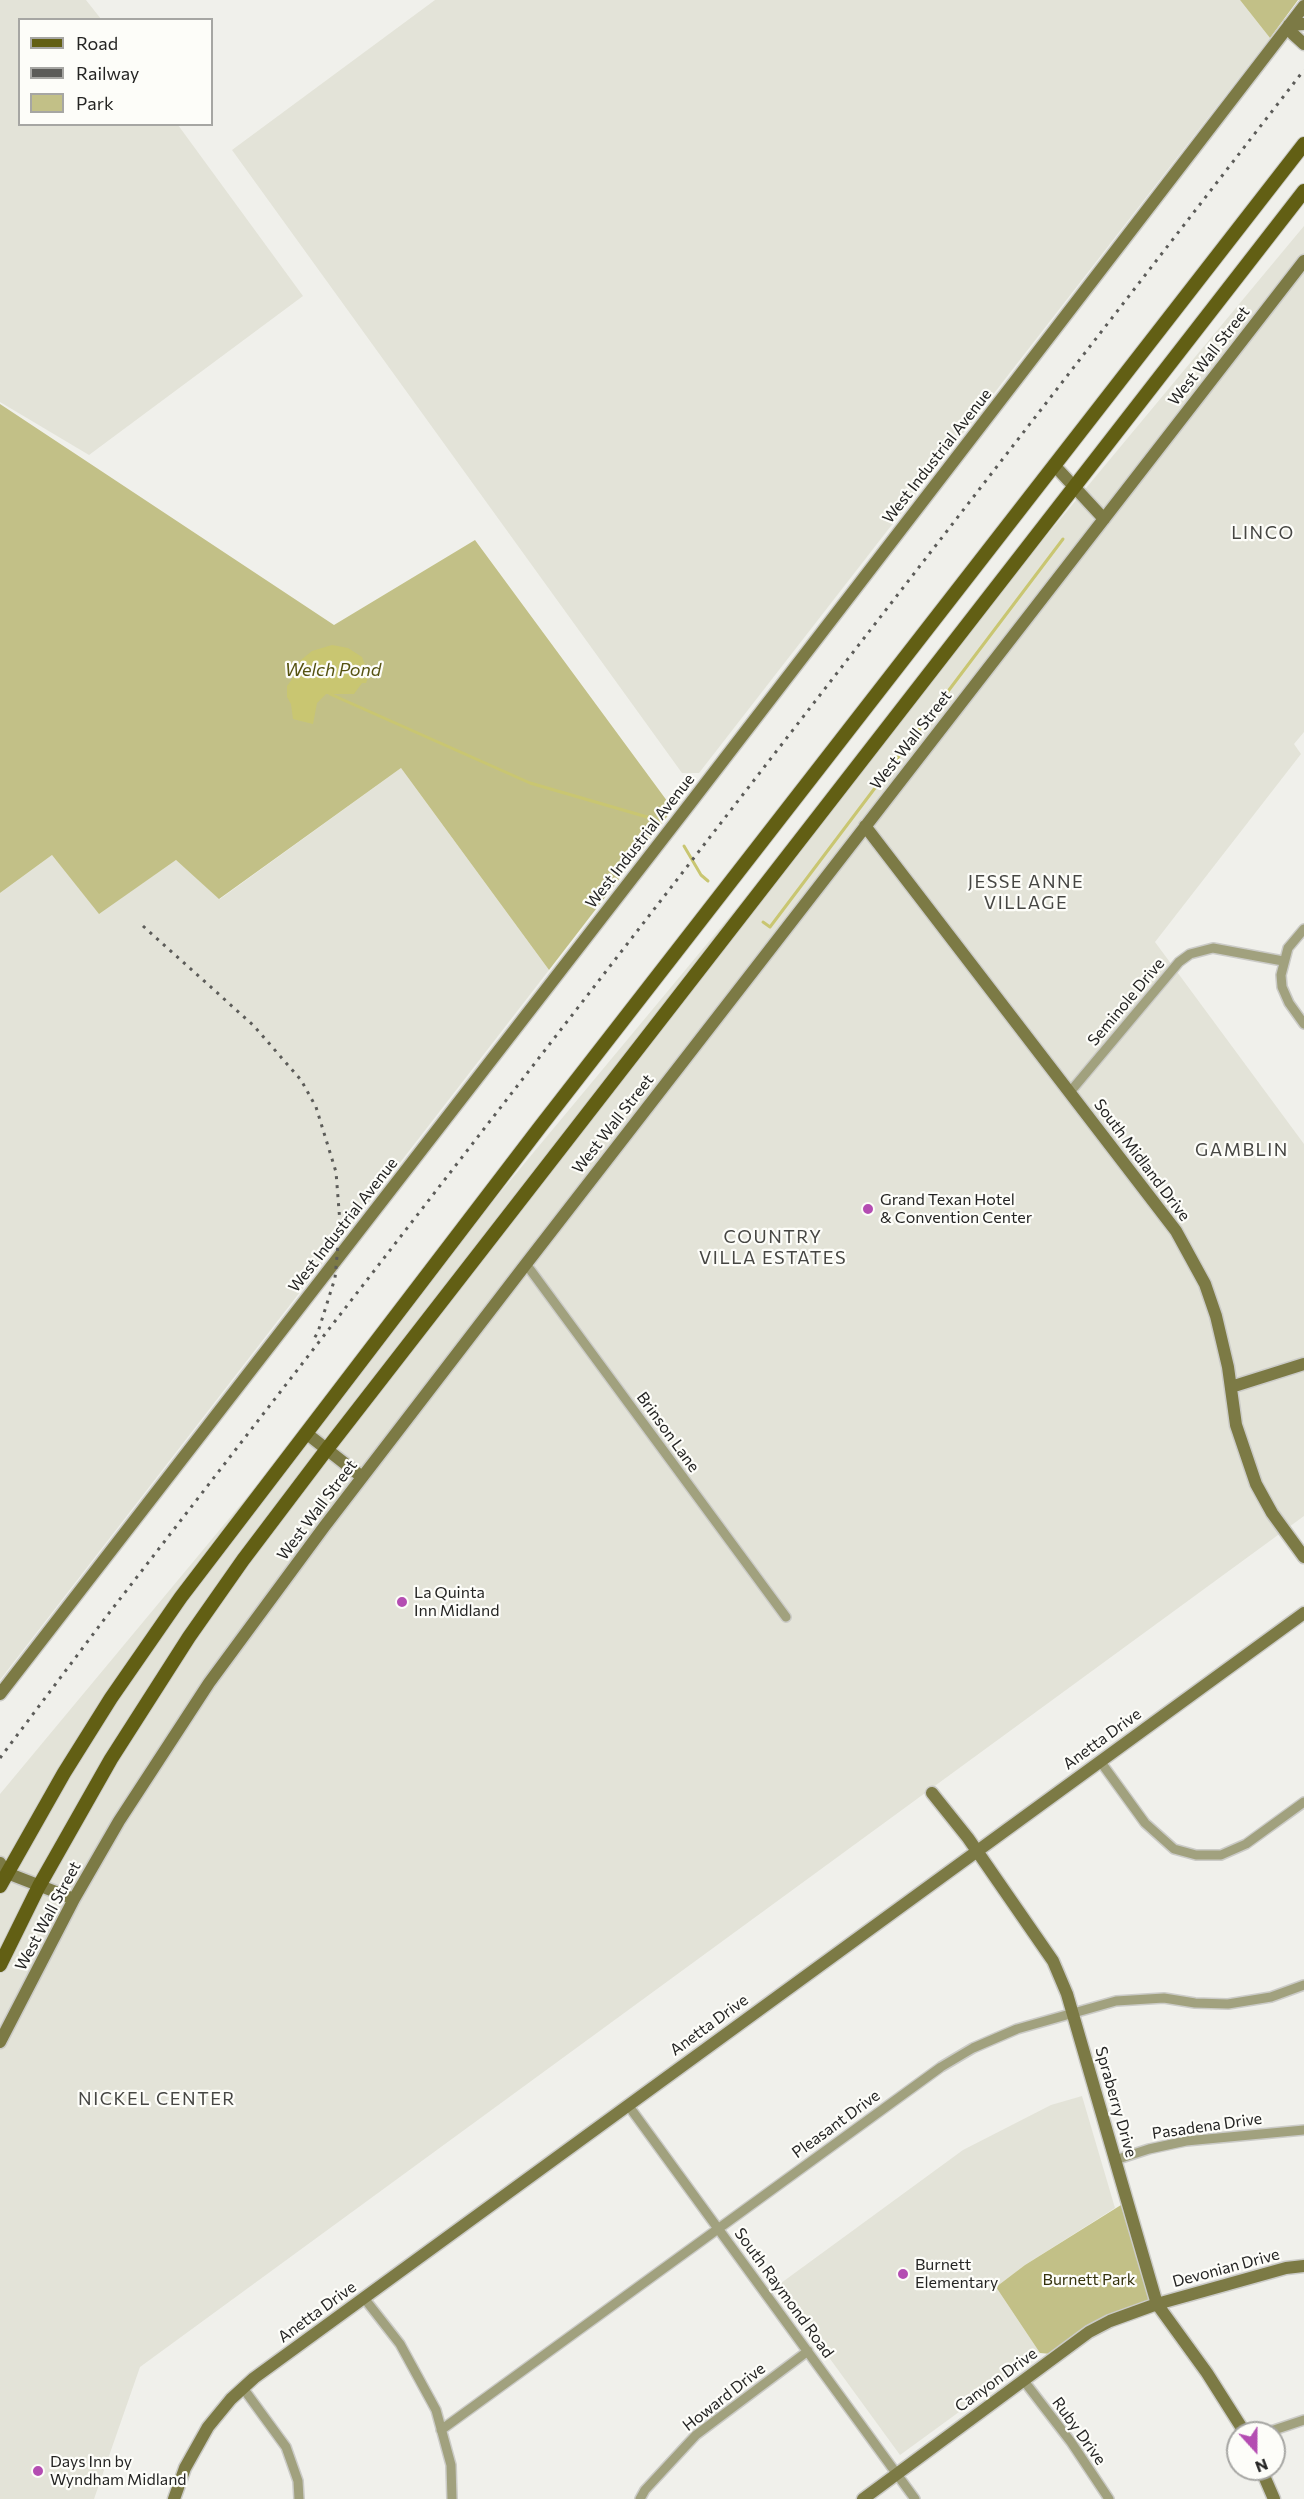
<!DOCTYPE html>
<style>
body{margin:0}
#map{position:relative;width:1304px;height:2499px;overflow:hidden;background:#f0f0eb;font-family:Commissioner,sans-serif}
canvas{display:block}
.legend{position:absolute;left:18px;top:18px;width:195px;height:108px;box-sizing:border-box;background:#fdfdf9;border:2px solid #a6a6a3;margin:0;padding:8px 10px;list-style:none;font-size:18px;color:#242423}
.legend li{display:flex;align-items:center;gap:12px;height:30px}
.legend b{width:30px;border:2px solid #a6a6a3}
.north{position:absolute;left:1226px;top:2421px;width:60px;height:60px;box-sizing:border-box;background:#fdfdf9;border:2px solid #a6a6a3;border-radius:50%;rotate:159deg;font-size:16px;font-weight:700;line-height:24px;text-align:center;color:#242423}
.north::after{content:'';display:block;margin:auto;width:21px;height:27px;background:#b44db2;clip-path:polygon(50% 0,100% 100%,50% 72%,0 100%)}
</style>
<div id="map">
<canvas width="1304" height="2499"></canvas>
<ul class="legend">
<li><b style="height:8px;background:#625f14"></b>Road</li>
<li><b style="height:8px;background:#5c5c59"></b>Railway</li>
<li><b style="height:16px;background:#c2c087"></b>Park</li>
</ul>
<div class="north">N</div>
</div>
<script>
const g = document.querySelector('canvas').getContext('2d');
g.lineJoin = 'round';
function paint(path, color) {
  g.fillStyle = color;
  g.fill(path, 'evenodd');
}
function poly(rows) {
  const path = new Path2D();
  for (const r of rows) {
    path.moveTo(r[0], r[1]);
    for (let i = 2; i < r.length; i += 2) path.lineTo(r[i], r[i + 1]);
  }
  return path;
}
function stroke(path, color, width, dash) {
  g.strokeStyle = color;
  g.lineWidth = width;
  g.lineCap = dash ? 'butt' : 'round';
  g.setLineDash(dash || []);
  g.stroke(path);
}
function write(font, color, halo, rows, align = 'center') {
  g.font = font + ' Commissioner,sans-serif';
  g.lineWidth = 4.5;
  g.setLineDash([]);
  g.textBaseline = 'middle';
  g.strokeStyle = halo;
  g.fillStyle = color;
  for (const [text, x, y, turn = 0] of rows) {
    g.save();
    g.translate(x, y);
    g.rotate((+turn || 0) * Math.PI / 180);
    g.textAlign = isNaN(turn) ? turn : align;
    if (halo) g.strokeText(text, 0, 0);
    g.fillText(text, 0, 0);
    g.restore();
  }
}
paint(poly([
 [0,0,86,0,101,19,20,20,20,124,178,125,303,296,89,455,0,402],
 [435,0,1240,0,1270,38,699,773,682,773,232,150],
 [1304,226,1304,732,1294,744,1301,754,1155,942,1304,1144,1304,1516,140,2367,94,2499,0,2499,0,1794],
 [401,768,549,970,0,1680,0,893,52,855,99,913,176,860,220,899],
 [1082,2096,1115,2208,1025,2265,996,2287,1040,2353,900,2455,777,2286,963,2150,1051,2105]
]), '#e3e3d8');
paint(poly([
 [1240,0,1298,0,1270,38],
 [0,404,334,625,475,540,673,809,549,970,401,768,219,899,176,860,99,914,52,855,0,893],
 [1121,2205,1149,2300,1051,2354,1040,2353,996,2287,1025,2265]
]), '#c2c087');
paint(poly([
 [332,645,348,648,362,657,369,675,366,683,362,683,354,694,326,694,317,703,313,724,293,719,291,704,287,697,287,686,293,678,296,664,312,651]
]), '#c9c671');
stroke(poly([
 [330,694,530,783,654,819],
 [684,846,701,875,708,881],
 [763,922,770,927,1063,539]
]), '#c9c671', 3);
const street = poly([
 [1304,929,1288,948,1281,975,1282,987,1289,1003,1304,1024],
 [1070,1092,1179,962,1190,954,1213,948,1283,961],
 [526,1264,786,1617],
 [1100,1761,1145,1823,1174,1849,1196,1855,1221,1855,1246,1844,1304,1802],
 [628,2105,915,2499],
 [1115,2160,1149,2149,1186,2141,1304,2130],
 [364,2298,400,2344,436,2410,451,2465,452,2499],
 [1024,2381,1071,2442,1109,2499],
 [243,2388,286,2447,298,2481,299,2499],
 [441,2430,941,2067,973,2048,1017,2029,1116,2001,1164,1998,1195,2003,1228,2004,1271,1997,1304,1985],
 [1265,2433,1304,2420],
 [640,2499,645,2490,696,2435,808,2351]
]);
const secondary = poly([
 [1304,24,1289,25,1293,34,1304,44],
 [1054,465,1104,519],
 [865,826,1176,1231,1205,1284,1216,1316,1228,1367,1236,1425,1256,1484,1272,1513,1304,1557],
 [1231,1387,1304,1364],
 [306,1433,362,1477],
 [0,1694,689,805,1304,6],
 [932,1793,968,1838,1053,1961,1067,1994,1157,2304,1207,2373,1245,2433],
 [0,1863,7,1873,74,1899],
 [0,2042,74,1899,119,1821,209,1683,324,1527,526,1264,1304,261],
 [1261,2469,1274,2499],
 [174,2499,185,2468,208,2427,231,2399,254,2378,1304,1613],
 [863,2499,1089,2332,1110,2321,1157,2304,1286,2268,1304,2266]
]);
const primary = poly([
 [0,1886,64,1773,111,1698,181,1597,540,1127,1304,144],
 [0,1965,39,1886,111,1759,189,1637,243,1560,327,1449,1304,191]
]);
stroke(street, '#cbcbc7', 12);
stroke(secondary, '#cbcbc7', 15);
stroke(primary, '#cbcbc7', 16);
stroke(street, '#a1a17e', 9);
stroke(secondary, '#7c7a45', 12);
stroke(primary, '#625f14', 14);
stroke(poly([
 [143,926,253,1025,301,1080,316,1107,336,1172,340,1223,335,1278,318,1332,312,1342],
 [0,1758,106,1617,1304,70]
]), '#5c5c59', 3, [3, 6]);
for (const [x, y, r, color] of [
 [868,1209,6,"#b44db2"],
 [402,1602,6,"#b44db2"],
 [903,2274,6,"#b44db2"],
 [38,2471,6,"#b44db2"]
]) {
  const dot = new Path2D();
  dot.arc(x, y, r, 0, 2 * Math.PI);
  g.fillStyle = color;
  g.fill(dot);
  stroke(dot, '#fdfdf9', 2);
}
write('16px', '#242423', '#fdfdf9', [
 ["West Wall Street",1209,356,-52],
 ["West Industrial Avenue",937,456,-52],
 ["West Wall Street",911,740,-52],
 ["West Industrial Avenue",640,841,-52],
 ["Seminole Drive",1126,1002,-50],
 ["West Wall Street",613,1124,-52],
 ["South Midland Drive",1142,1160,53],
 ["West Industrial Avenue",343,1225,-52],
 ["Brinson Lane",668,1432,54],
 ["West Wall Street",317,1510,-53],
 ["Anetta Drive",1102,1739,-36],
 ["West Wall Street",48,1916,-62],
 ["Anetta Drive",709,2025,-36],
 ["Spraberry Drive",1116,2102,74],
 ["Pleasant Drive",836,2124,-36],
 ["Pasadena Drive",1207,2126,-8],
 ["Devonian Drive",1226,2268,-15],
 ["South Raymond Road",784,2293,54],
 ["Anetta Drive",317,2312,-36],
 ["Canyon Drive",996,2380,-36],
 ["Howard Drive",724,2397,-38],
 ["Ruby Drive",1079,2431,54]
]);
write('16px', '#242423', '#fdfdf9', [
 ["Grand Texan Hotel",880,1200],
 ["& Convention Center",880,1218],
 ["La Quinta",414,1593],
 ["Inn Midland",414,1611],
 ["Burnett",915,2265],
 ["Elementary",915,2283],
 ["Days Inn by",50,2462],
 ["Wyndham Midland",50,2480]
], 'left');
write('16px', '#34320c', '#fdfdf9', [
 ["Burnett Park",1089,2280]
]);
g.letterSpacing = '1.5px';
write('18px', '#464643', '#fdfdf9', [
 ["LINCO",1263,533],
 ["JESSE ANNE",1026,882],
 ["VILLAGE",1026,903],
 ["GAMBLIN",1242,1150],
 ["COUNTRY",773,1237],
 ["VILLA ESTATES",773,1258],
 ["NICKEL CENTER",157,2099]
]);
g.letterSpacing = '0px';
write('italic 18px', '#565312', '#fdfdf9', [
 ["Welch Pond",333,670]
]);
</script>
